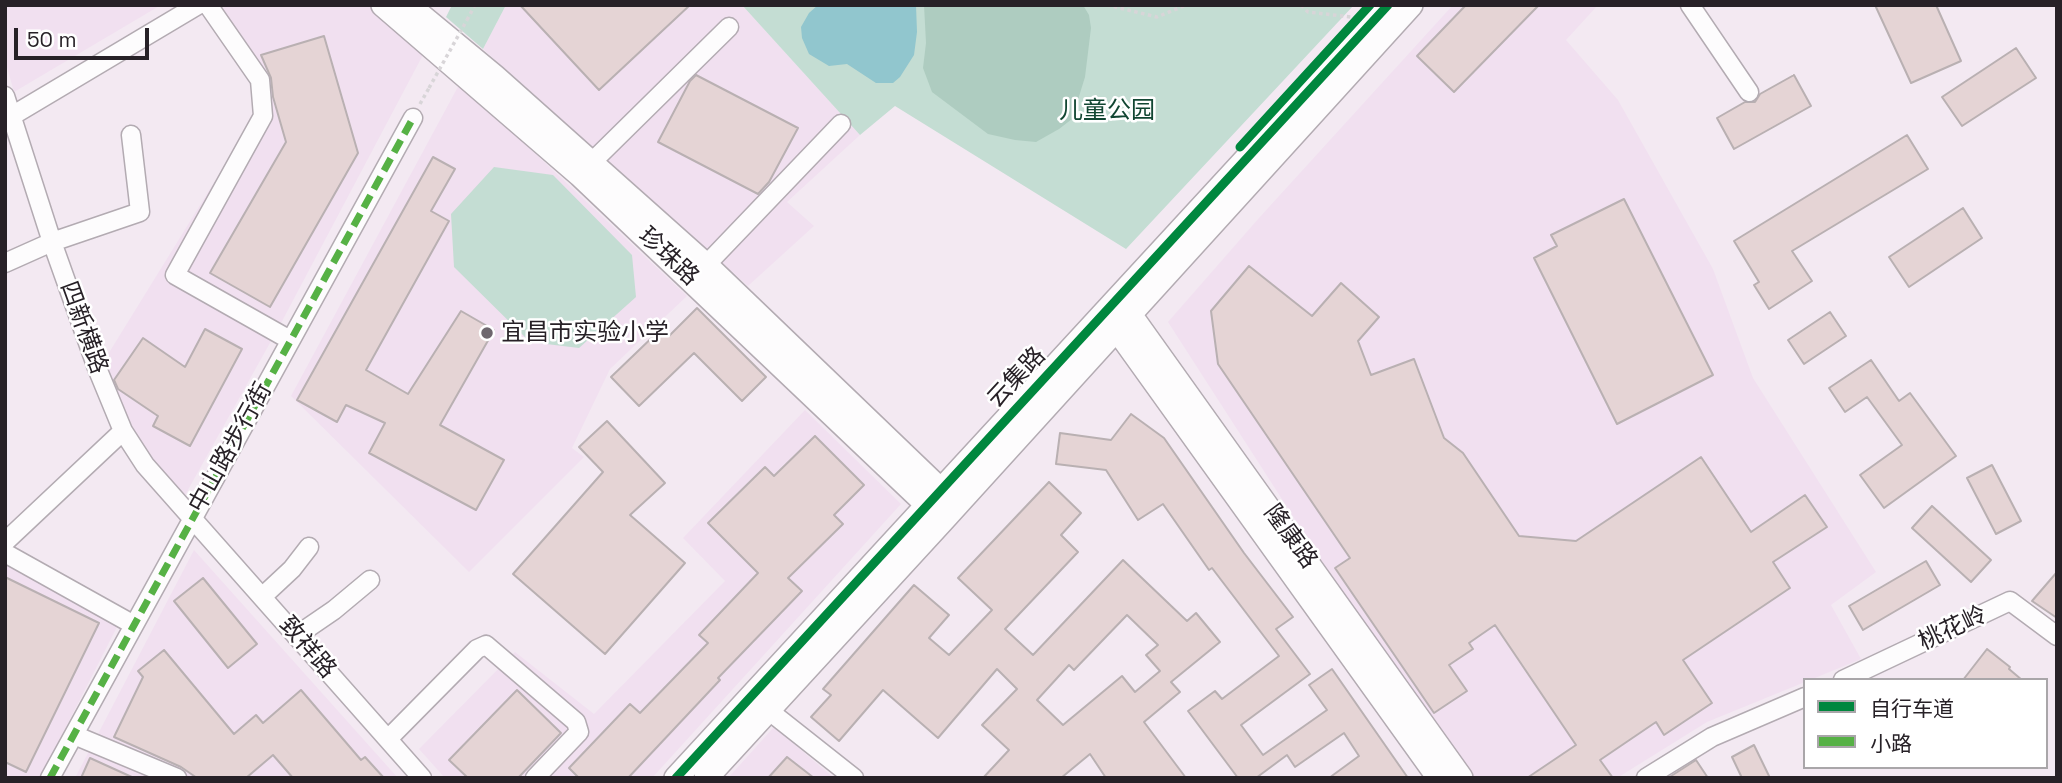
<!DOCTYPE html>
<meta charset="utf-8">
<style>
body{margin:0}
#map{position:relative;width:2062px;height:783px;overflow:hidden;background:#f3e9f2;font-family:"Space Grotesk","Noto Sans SC",sans-serif}
canvas{display:block}
.frame{position:absolute;inset:0;border:7px solid #272127;pointer-events:none}
.legend{position:absolute;left:1803px;top:678px;width:245px;height:91px;box-sizing:border-box;background:#fff;border:2px solid #a9a6a9;margin:0;padding:9px 12px;list-style:none;font-size:21px;color:#272127}
.legend li{display:flex;align-items:center;gap:14px;height:35px}
.legend b{width:35px;border:2px solid #a9a6a9}
.scale{position:absolute;left:14px;top:28px;width:135px;height:32px;box-sizing:border-box;border:4px solid #272127;border-top:0;padding-left:9px;font-size:21px;line-height:24px;white-space:nowrap;color:#272127;-webkit-text-stroke:5px #fff;paint-order:stroke}
</style>
<div id="map">
<canvas width="2062" height="783"></canvas>
<div class="frame"></div>
<ul class="legend">
<li><b style="height:9px;background:#00873e"></b>自行车道</li>
<li><b style="height:9px;background:#56b145"></b>小路</li>
</ul>
<div class="scale">50 m</div>
</div>
<script>
const g = document.querySelector('canvas').getContext('2d');
g.lineJoin = 'round';
function paint(path, color) {
  g.fillStyle = color;
  g.fill(path, 'evenodd');
}
function poly(rows) {
  const path = new Path2D();
  for (const r of rows) {
    path.moveTo(r[0], r[1]);
    for (let i = 2; i < r.length; i += 2) path.lineTo(r[i], r[i + 1]);
  }
  return path;
}
function stroke(path, color, width, dash) {
  g.strokeStyle = color;
  g.lineWidth = width;
  g.lineCap = dash ? 'butt' : 'round';
  g.setLineDash(dash || []);
  g.stroke(path);
}
function write(font, color, halo, rows, align = 'center') {
  g.font = font + ' "Space Grotesk","Noto Sans SC",sans-serif';
  g.lineWidth = 5;
  g.setLineDash([]);
  g.textBaseline = 'middle';
  g.strokeStyle = halo;
  g.fillStyle = color;
  for (const [text, x, y, turn = 0] of rows) {
    g.save();
    g.translate(x, y);
    g.rotate((+turn || 0) * Math.PI / 180);
    g.textAlign = isNaN(turn) ? turn : align;
    if (halo) g.strokeText(text, 0, 0);
    g.fillText(text, 0, 0);
    g.restore();
  }
}
paint(poly([
 [5,5,161,5,14,92,5,60],
 [228,5,371,5,425,51,280,325,184,497,128,430,102,364,255,116,253,82,223,8],
 [506,5,742,5,860,135,787,202,814,226,748,286,483,49],
 [1453,5,1598,5,1566,40,1618,100,1713,269,1753,378,1876,572,1831,605,1861,659,1810,680,1805,680,1805,682,1707,722,1617,778,1473,778,1363,625,1168,322,1259,218],
 [460,83,687,296,610,369,572,448,584,457,469,572,291,396],
 [805,410,901,504,652,778,445,778,419,749,515,652,594,714,725,581,683,538],
 [194,550,398,778,75,778],
 [5,560,119,623,40,778,5,778],
 [774,727,834,778,728,778]
]), '#f1e0f0');
paint(poly([
 [452,5,506,5,483,49,446,17],
 [742,5,1354,5,1126,249,895,106,860,135],
 [494,167,553,175,632,255,636,297,579,348,530,342,454,267,451,214]
]), '#c4ddd3');
paint(poly([
 [924,5,1083,5,1089,15,1091,28,1085,77,1072,119,1059,129,1036,142,1015,140,988,134,932,92,923,68,926,43]
]), '#aeccc0');
paint(poly([
 [818,5,916,5,917,32,914,55,900,77,893,83,876,83,847,64,829,66,809,54,802,38,801,27,809,13]
]), '#91c6ce');
const building = poly([
 [520,5,690,5,599,90,520,5],
 [1466,5,1539,5,1454,92,1417,56,1466,5],
 [1875,5,1936,5,1961,61,1911,83,1875,5],
 [324,36,358,153,270,307,210,273,286,142,273,97,271,78,261,55,324,36],
 [2016,48,2036,78,1962,126,1942,97,2016,48],
 [696,75,798,128,769,182,758,194,658,142,690,81,696,75],
 [1794,75,1811,106,1734,149,1717,118,1745,102,1755,102,1760,94,1794,75],
 [1907,135,1928,169,1792,251,1812,281,1769,309,1754,285,1759,282,1734,241,1907,135],
 [433,157,455,169,431,211,449,221,366,370,408,394,461,311,494,330,440,425,504,460,476,510,369,453,385,423,346,405,337,422,297,400,433,157],
 [1624,199,1713,375,1617,424,1534,258,1557,246,1551,235,1624,199],
 [1963,208,1982,238,1909,287,1889,257,1963,208],
 [1249,266,1312,316,1341,283,1379,317,1358,341,1371,375,1414,359,1444,438,1463,453,1519,536,1576,541,1701,457,1751,532,1805,495,1827,527,1773,562,1790,588,1683,660,1712,703,1664,735,1656,722,1600,760,1613,778,1527,778,1576,745,1495,625,1469,643,1473,649,1449,665,1467,691,1434,713,1335,568,1350,558,1218,364,1211,311,1249,266],
 [697,308,766,377,742,401,694,353,639,406,611,377,662,328,669,336,697,308],
 [1830,312,1846,336,1804,364,1788,340,1830,312],
 [205,329,242,349,190,446,153,426,158,416,118,389,114,380,143,338,185,367,205,329],
 [1871,360,1899,401,1910,393,1956,456,1884,508,1860,475,1902,445,1867,397,1845,412,1829,388,1871,360],
 [1131,414,1164,438,1244,553,1293,617,1276,629,1310,674,1241,725,1263,755,1327,710,1309,685,1332,669,1408,778,1329,778,1359,756,1344,733,1295,767,1287,755,1256,778,1238,778,1188,711,1215,691,1222,699,1279,656,1212,568,1209,570,1163,504,1138,520,1106,470,1056,464,1060,433,1111,440,1131,414],
 [607,421,665,483,630,515,685,563,605,654,513,574,603,472,579,447,607,421],
 [815,436,864,485,834,515,843,524,788,578,802,591,718,678,720,680,628,778,579,778,569,768,630,704,640,713,708,643,699,635,758,573,708,523,765,467,774,476,815,436],
 [1992,465,2021,521,1996,534,1967,478,1992,465],
 [1049,482,1081,513,1061,535,1078,552,1005,629,1033,655,1123,560,1187,621,1196,613,1220,642,1171,682,1180,692,1144,722,1186,778,1106,778,1090,754,1061,778,983,778,1009,750,982,725,1017,689,997,669,938,738,883,690,839,741,811,717,831,695,823,689,914,585,949,615,929,638,949,655,992,610,958,578,1049,482],
 [1127,615,1158,645,1146,655,1160,671,1135,692,1122,676,1063,725,1037,700,1069,665,1074,670,1127,615],
 [1932,506,1991,560,1971,582,1912,528,1932,506],
 [1926,561,1940,585,1863,630,1849,606,1926,561],
 [2057,572,2057,618,2032,601,2057,572],
 [5,577,99,623,26,772,5,762,5,577],
 [203,578,257,644,228,668,174,601,203,578],
 [1987,649,2010,667,2009,669,2022,680,1963,680,1987,649],
 [164,650,234,734,256,715,263,723,301,690,361,760,365,757,384,778,293,778,273,755,246,778,197,778,181,767,114,737,143,677,138,671,164,650],
 [517,690,561,733,518,778,468,778,449,760,517,690],
 [1754,745,1770,778,1742,778,1732,757,1754,745],
 [787,757,814,778,768,778,787,757],
 [90,758,134,778,81,778,90,758],
 [1696,760,1708,778,1668,778,1696,760]
]);
paint(building, '#e5d4d5');
stroke(building, '#b9b0b2', 2);
const minor = poly([
 [208,5,260,80,263,116,175,275,290,340],
 [1690,5,1749,92],
 [5,96,52,242,97,368,123,431,145,465,422,778],
 [5,120,198,5],
 [592,162,729,27],
 [5,263,52,242,140,212,131,135],
 [706,265,841,124],
 [5,542,123,431],
 [5,553,134,625],
 [262,597,292,569,309,547],
 [296,636,334,610,370,580],
 [1843,680,2010,601,2057,636],
 [768,710,854,778],
 [74,735,177,778],
 [388,739,477,649,486,645,576,722,579,732,535,778],
 [50,778,413,118],
 [1646,778,1712,737,1805,697]
]);
const major = poly([
 [383,5,580,175,937,514],
 [408,5,494,76,706,265,952,501],
 [1121,302,1461,778],
 [1108,317,1439,778],
 [676,778,1388,5],
 [706,778,943,520,1411,5]
]);
stroke(minor, '#b3abb2', 21);
stroke(major, '#b3abb2', 26);
stroke(poly([
 [1107,5,1157,17,1186,5],
 [1301,5,1308,12,1351,17],
 [467,20,475,5],
 [420,104,429,88]
]), '#d8d5d8', 3.5, [3.5, 3.5]);
stroke(minor, '#fdfcfd', 18);
stroke(major, '#fdfcfd', 23);
stroke(poly([
 [429,88,467,20]
]), '#d8d5d8', 3.5, [3.5, 3.5]);
stroke(poly([
 [50,778,413,118]
]), '#56b145', 7, [14, 7]);
stroke(poly([
 [1240,147,1370,5],
 [676,778,1388,5]
]), '#00873e', 9);
for (const [x, y, r, color] of [
 [487,333,7,"#6e676e"]
]) {
  const dot = new Path2D();
  dot.arc(x, y, r, 0, 2 * Math.PI);
  g.fillStyle = color;
  g.fill(dot);
  stroke(dot, '#fff', 2.5);
}
write('24px', '#114632', '#fff', [
 ["儿童公园",1107,111]
]);
write('24px', '#272127', '#fff', [
 ["珍珠路",668,257,43],
 ["四新横路",83,328,70],
 ["云集路",1017,378,-47],
 ["中山路步行街",231,448,-61],
 ["隆康路",1290,537,54],
 ["桃花岭",1953,629,-25],
 ["致祥路",307,648,49]
]);
write('24px', '#272127', '#fff', [
 ["宜昌市实验小学",501,333]
], 'left');
</script>
